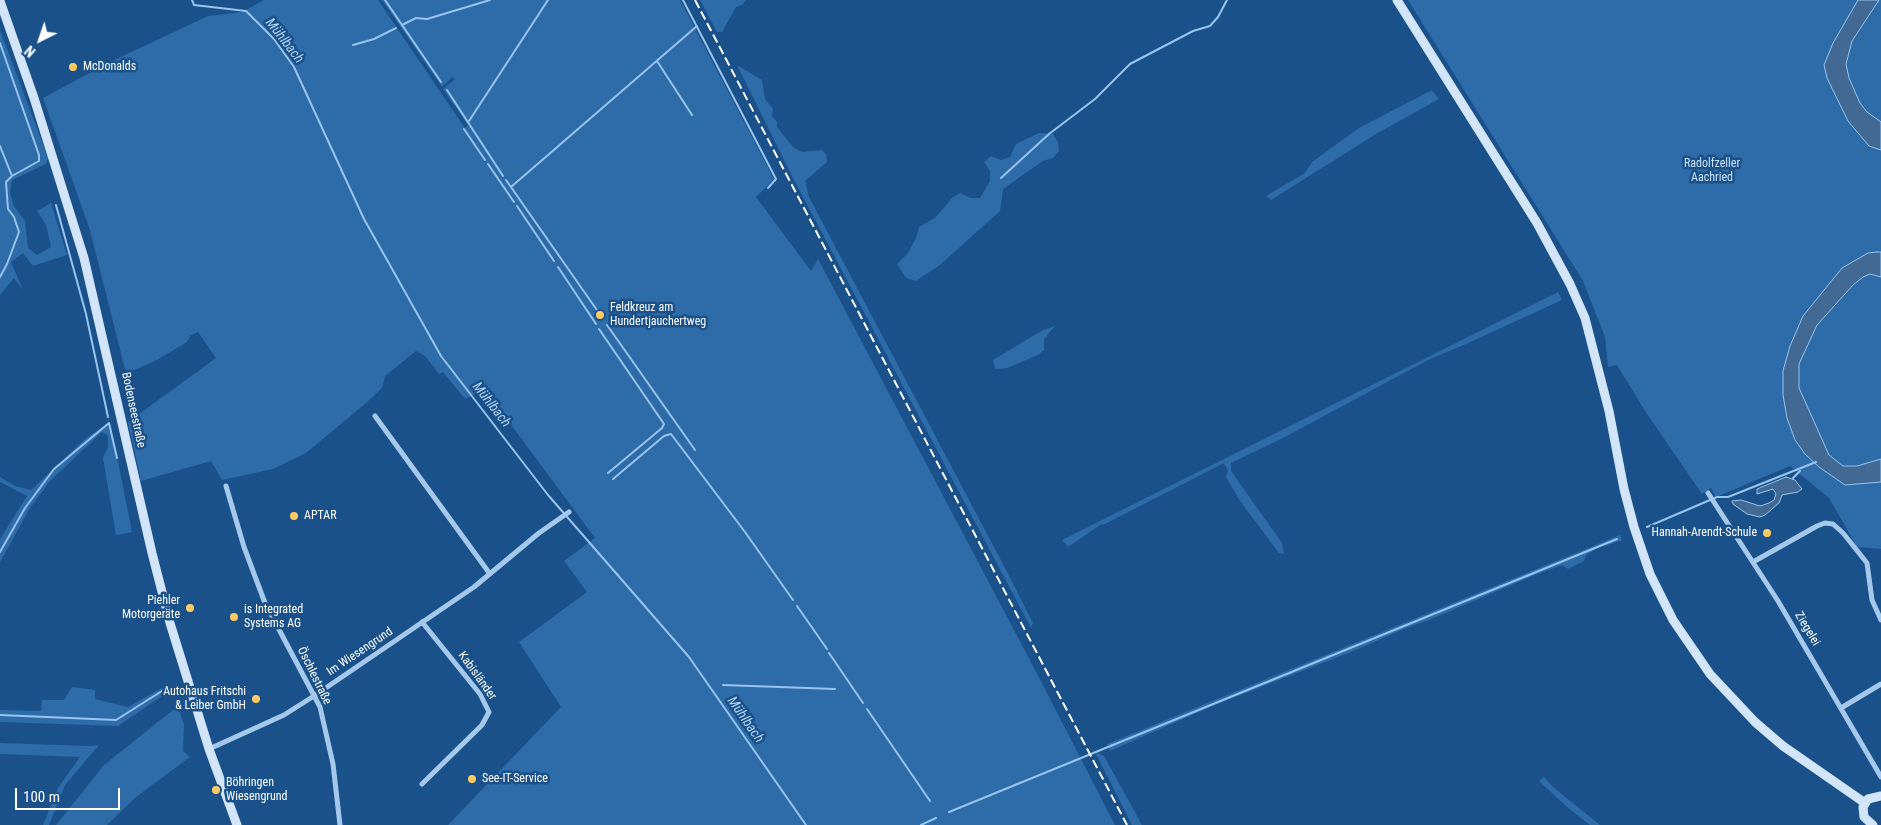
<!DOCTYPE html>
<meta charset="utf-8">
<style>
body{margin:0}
#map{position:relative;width:1881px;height:825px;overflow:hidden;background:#1a518b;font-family:"Roboto Condensed",sans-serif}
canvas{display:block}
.north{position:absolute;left:15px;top:15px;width:50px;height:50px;-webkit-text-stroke:4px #1a518b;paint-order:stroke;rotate:221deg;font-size:14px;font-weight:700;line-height:20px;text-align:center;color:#fff}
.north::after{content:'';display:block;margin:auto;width:18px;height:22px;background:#fff;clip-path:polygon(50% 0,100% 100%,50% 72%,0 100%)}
.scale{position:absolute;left:15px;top:788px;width:105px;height:22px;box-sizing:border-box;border:2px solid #fff;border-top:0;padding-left:6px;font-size:15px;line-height:18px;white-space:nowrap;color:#fff;-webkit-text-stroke:4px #1a518b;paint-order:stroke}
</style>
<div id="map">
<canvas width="1881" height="825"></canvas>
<div class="north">N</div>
<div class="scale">100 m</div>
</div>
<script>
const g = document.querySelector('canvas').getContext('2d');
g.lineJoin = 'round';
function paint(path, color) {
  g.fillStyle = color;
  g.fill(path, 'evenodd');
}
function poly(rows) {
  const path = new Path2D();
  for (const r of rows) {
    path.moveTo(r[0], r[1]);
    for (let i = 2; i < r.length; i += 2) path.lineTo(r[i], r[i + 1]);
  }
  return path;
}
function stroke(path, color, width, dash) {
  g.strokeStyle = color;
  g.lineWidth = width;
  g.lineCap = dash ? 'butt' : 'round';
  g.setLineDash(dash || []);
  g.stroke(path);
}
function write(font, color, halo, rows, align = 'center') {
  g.font = font + ' "Roboto Condensed",sans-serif';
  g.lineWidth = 5;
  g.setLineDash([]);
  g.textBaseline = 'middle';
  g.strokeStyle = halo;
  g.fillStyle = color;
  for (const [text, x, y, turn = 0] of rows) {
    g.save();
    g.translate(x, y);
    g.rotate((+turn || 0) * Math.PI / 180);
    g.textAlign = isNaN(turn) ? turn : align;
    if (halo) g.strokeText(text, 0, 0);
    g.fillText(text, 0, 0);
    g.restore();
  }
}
paint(poly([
 [264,0,378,0,465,128,468,125,443,89,455,79,452,77,442,87,382,0,680,0,774,179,756,197,811,271,818,259,1032,664,1115,825,448,825,561,707,519,642,587,592,564,561,595,538,497,406,480,392,465,399,443,372,439,374,425,356,416,351,385,376,382,388,366,403,306,453,273,469,222,480,211,461,141,481,128,422,216,358,198,332,191,335,187,342,157,360,130,372,125,369,90,230,43,98,108,63,208,16,242,12],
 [700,0,746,0,742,5,736,7,722,32,717,32],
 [1408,0,1881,0,1881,549,1857,547,1829,498,1790,466,1716,497,1711,488,1702,494,1645,411,1617,365,1608,367,1605,337,1583,281],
 [0,30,48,158,46,164,12,180,10,193,14,206,25,221,28,248,37,255,51,247,46,225,37,211,51,203,67,255,33,266,23,253,11,262,23,290,14,278,0,295],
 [737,65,762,80,765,99,773,109,772,116,777,122,777,127,793,147,802,152,822,150,826,154,827,162,805,181,809,197,1005,568,1033,623,1031,628,793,178],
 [1432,90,1439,99,1376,134,1271,200,1266,196,1305,173,1312,162,1359,128],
 [1039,133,1053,134,1058,142,1059,151,1053,158,1043,161,1003,189,1000,211,940,265,916,281,906,278,897,264,908,253,916,238,919,227,935,218,952,198,960,193,970,198,980,198,990,181,990,171,984,162,991,156,1001,160,1010,157,1016,144],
 [1558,292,1562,300,1466,344,1430,359,1283,438,1231,463,1231,471,1282,543,1284,554,1279,553,1240,501,1226,477,1228,471,1224,463,1105,524,1100,525,1068,547,1062,540],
 [1055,326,1044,339,1044,350,1038,355,1007,368,995,369,993,360,1043,330],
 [110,422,132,532,116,535,103,458,108,447,108,436,102,432,50,481,30,508,0,562,0,539,27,496,0,482,0,477,15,486,31,490,86,438],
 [1620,535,1622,540,1598,548,1586,555,1584,561,1568,569,1562,565,1535,575,1429,620,1406,628,1351,652,1217,704,1110,751,1107,744],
 [72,687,95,690,95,699,128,707,162,688,165,694,118,726,0,722,0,710,41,711,42,700,64,700],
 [178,706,184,725,183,751,190,757,136,797,107,825,56,825,104,765],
 [0,743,89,746,99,745,65,785,49,825,43,825,58,788,80,757,0,754],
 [1095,752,1104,756,1142,825,1132,825],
 [1544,777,1553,787,1600,825,1590,825,1567,807,1539,781]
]), '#2d6ba9');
const water = poly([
 [1858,0,1879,0,1852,41,1846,64,1849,78,1860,103,1867,112,1881,122,1881,150,1869,146,1848,121,1827,78,1824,65,1833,43,1858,0],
 [1877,252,1881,252,1881,277,1870,274,1863,277,1853,285,1817,325,1799,364,1799,388,1829,455,1843,466,1857,466,1881,459,1881,482,1845,485,1819,467,1805,454,1795,440,1787,418,1783,395,1783,371,1790,346,1803,316,1842,268,1868,253,1877,252],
 [1786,477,1795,480,1802,489,1798,492,1782,495,1779,503,1765,515,1760,517,1747,514,1733,504,1732,501,1741,500,1760,506,1769,503,1774,500,1776,494,1773,489,1757,494,1757,489,1786,477]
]);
paint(water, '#416993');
stroke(water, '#98c5f0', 1);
stroke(poly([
 [192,0,194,5,246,11,274,39,294,67,364,219,441,356,548,495,689,657,806,825],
 [385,0,441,82],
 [683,0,776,179,768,188],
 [402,25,416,18,427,19,490,0],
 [0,43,39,155,39,161,12,176,6,182,8,209,14,217,19,232,7,264,0,277],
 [353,45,374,39,396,28],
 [657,61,692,115],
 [447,90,503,176],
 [469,121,548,0],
 [464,129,485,160],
 [0,146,12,176],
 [488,164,514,202],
 [1001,178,1049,134,1095,99,1130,64,1193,31,1210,26,1218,17,1227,0],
 [506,180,599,313],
 [511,187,697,26],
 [56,205,86,314,108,417],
 [517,206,554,261],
 [558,267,596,324],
 [607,325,695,450],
 [599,329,664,424,662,428,608,473],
 [1793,478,1800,471],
 [613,479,664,436,671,434,745,532,793,600],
 [1647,527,1717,497,1728,497,1816,462],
 [0,552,25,508,54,469,109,423,117,458],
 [797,606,827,649],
 [829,653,863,703],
 [723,685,835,689],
 [867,709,930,801],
 [0,715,116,720,162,691],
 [949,812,1617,539],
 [921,825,936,818]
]), '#98c5f0', 2);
stroke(poly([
 [375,416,490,574],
 [226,486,244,547,265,603,320,707,333,764,340,825],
 [1708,493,1778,601,1881,777],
 [1753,562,1817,526,1825,523,1833,524,1843,533,1867,563,1872,600,1881,620],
 [1841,708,1881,684],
 [209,749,284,715,314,696,474,587,539,533,569,512],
 [422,784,482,725,489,712,480,694,422,622]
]), '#a5c9ed', 5);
stroke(poly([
 [1397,0,1537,223,1570,284,1585,318,1609,411,1624,489,1634,527,1650,574,1673,620,1710,674,1755,722,1783,746,1865,803],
 [0,1,34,98,84,258,152,553,170,623,209,749,237,825],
 [1873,825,1864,817,1863,807,1868,799,1881,796]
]), '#d2e5fa', 9);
stroke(poly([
 [695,0,1127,825]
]), '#fff', 2, [9, 4]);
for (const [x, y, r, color] of [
 [73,67,5,"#ffca61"],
 [600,315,5,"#ffca61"],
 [294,516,5,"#ffca61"],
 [1767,533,5,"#ffca61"],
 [190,608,5,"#ffca61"],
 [234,617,5,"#ffca61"],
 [256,699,5,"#ffca61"],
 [472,779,5,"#ffca61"],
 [216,790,5,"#ffca61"]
]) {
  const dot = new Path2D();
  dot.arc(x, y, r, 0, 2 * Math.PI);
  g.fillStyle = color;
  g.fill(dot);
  stroke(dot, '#1a518b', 2);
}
write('12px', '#fff', '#1a518b', [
 ["McDonalds",83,67],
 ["Feldkreuz am",610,308],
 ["Hundertjauchertweg",610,322],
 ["APTAR",304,516],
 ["Hannah-Arendt-Schule",1757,533,"right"],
 ["Piehler",180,601,"right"],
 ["Motorgeräte",180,615,"right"],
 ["is Integrated",244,610],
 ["Systems AG",244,624],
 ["Autohaus Fritschi",246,692,"right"],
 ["& Leiber GmbH",246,706,"right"],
 ["See-IT-Service",482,779],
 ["Böhringen",226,783],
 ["Wiesengrund",226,797]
], 'left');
write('12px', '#cae2fa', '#1a518b', [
 ["Radolfzeller",1712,164],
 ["Aachried",1712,178]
]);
write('12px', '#fff', '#1a518b', [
 ["Bodenseestraße",133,410,78],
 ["Ziegelei",1807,629,59],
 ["Im Wiesengrund",360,652,-34],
 ["Öschlestraße",314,676,64],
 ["Kabisländer",477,676,54]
]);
write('italic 14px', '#b1d3f5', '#1a518b', [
 ["Mühlbach",284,41,52],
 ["Mühlbach",491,405,52],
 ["Mühlbach",745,720,55]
]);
</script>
